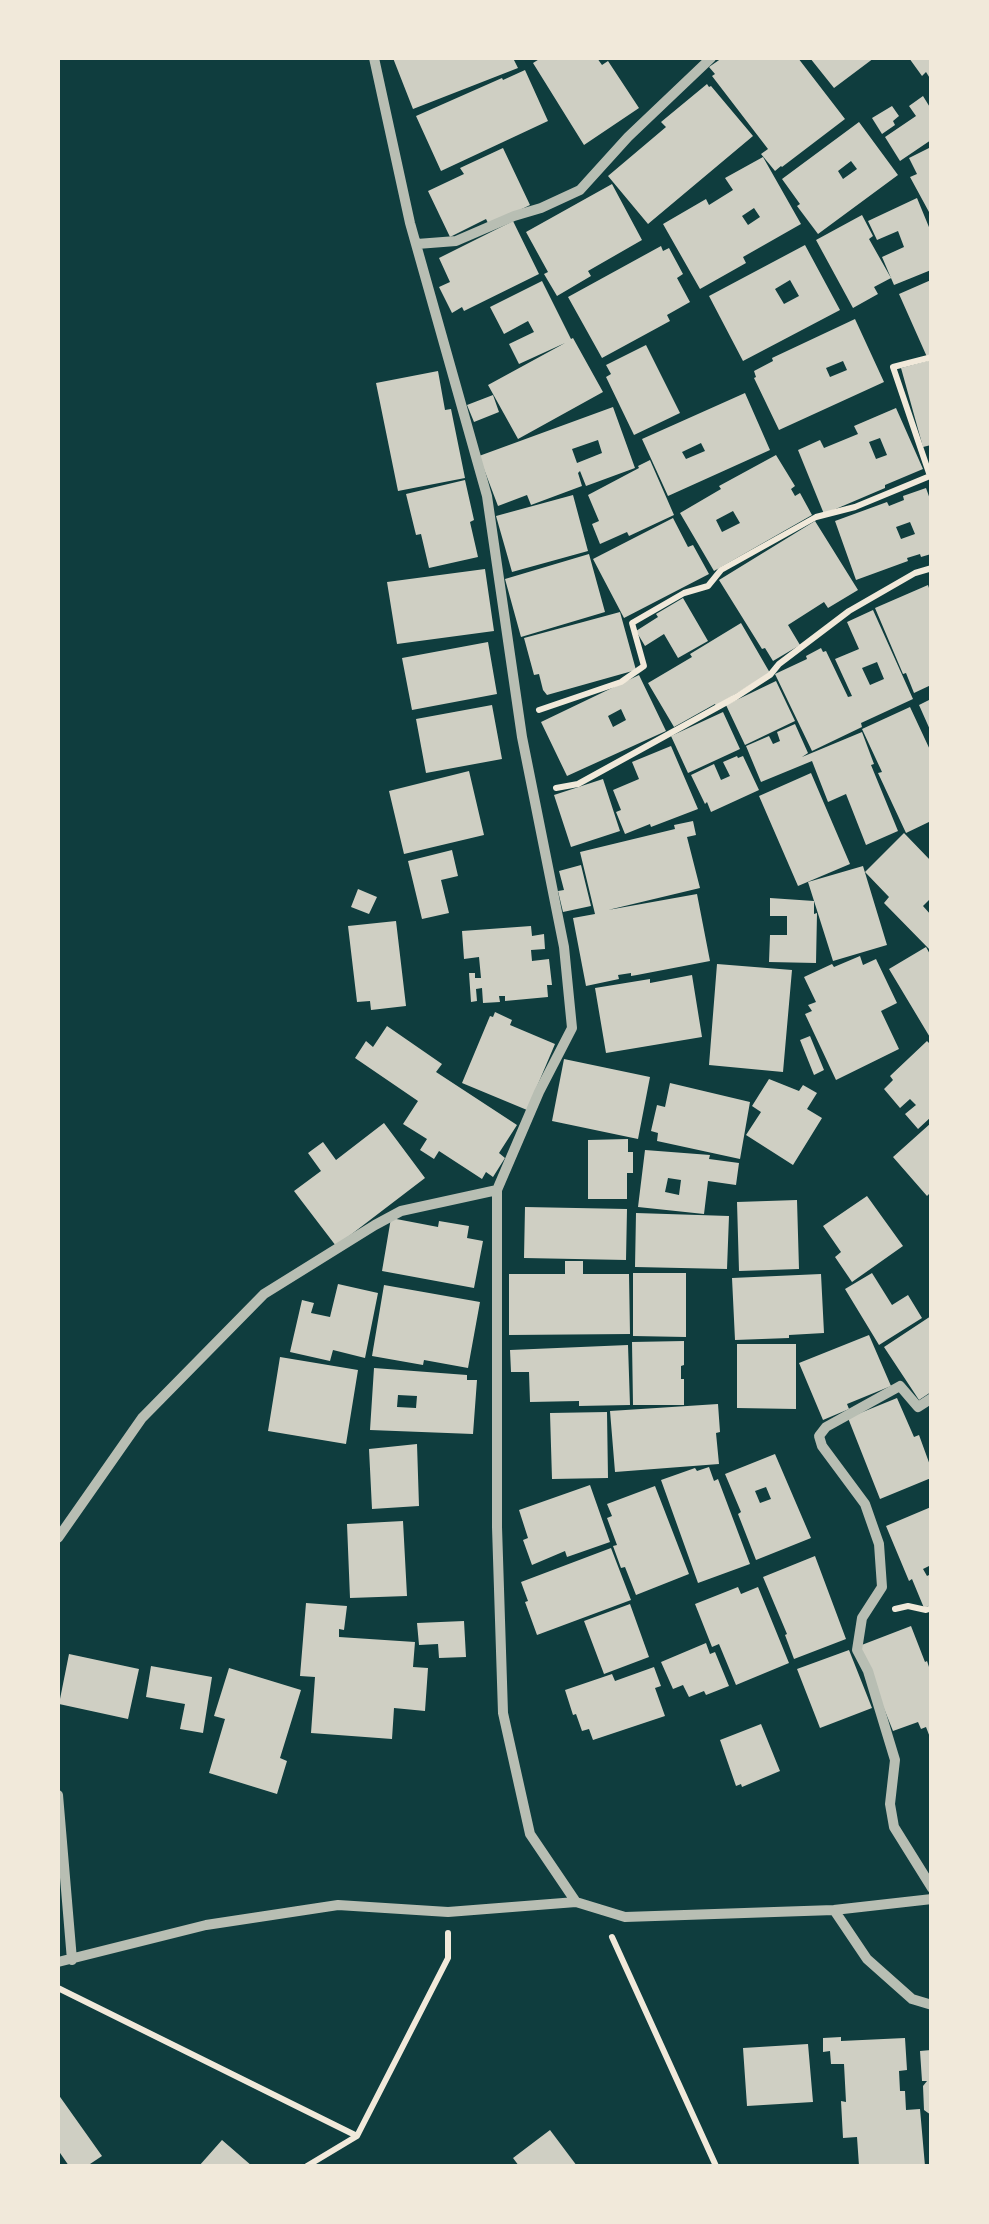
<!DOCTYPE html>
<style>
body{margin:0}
#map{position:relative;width:989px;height:2224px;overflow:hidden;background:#0f3d3e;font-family:"Varela Round",sans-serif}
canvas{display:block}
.frame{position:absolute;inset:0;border:60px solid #f1e9da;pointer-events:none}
</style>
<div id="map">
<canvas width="989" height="2224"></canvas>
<div class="frame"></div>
</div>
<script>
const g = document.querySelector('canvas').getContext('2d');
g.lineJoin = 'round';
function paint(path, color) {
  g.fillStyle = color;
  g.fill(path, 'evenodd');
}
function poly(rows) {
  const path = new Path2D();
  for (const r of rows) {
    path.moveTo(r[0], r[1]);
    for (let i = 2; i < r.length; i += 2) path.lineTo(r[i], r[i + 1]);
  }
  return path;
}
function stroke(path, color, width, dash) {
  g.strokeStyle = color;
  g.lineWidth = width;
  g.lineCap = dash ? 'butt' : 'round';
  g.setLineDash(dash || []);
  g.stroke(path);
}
paint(poly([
 [393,58,513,58,518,68,413,109],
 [541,58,597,58,602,65,608,61,639,108,584,145,533,63],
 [722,58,798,58,845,119,782,167,781,166,775,171,761,154,768,149,712,76,715,74,709,67],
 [810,58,874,58,834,88],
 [909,58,931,58,931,80,926,72,922,76],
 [525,70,548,121,441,171,416,116,502,78,503,80],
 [707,84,709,87,711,86,753,136,648,224,608,176,666,127,661,122],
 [923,96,931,109,931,140,900,161,885,137,916,116,909,106],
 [892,106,899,116,893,121,895,125,882,134,872,118],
 [859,122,898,175,818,234,797,206,800,204,782,179],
 [851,161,857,169,843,179,838,171],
 [931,147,931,210,929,212,910,177,917,174,909,158],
 [503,148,530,205,489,225,486,219,450,237,428,191,464,174,460,168],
 [763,157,801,224,743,257,746,263,700,289,663,224,706,199,709,205,733,190,725,178],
 [754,208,760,217,748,225,742,216],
 [612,184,642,240,588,271,591,276,557,296,544,274,548,272,526,232],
 [917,198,931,232,931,270,894,285,882,257,904,247,898,231,877,240,868,221],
 [862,215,873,236,869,239,891,278,874,287,878,294,853,308,816,240],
 [513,221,539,274,464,311,462,307,452,313,439,287,450,282,439,258],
 [805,245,840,310,743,361,709,296],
 [790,280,799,296,784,304,775,289],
 [661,246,663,251,669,248,683,274,677,278,690,302,667,315,670,321,602,358,568,297],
 [931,280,931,355,927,357,899,294],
 [542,281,571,339,573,338,603,392,518,439,488,385,565,343,519,364,509,344,534,332,528,321,504,334,490,307],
 [855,319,884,382,779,430,754,378,756,377,754,371,773,361,772,358],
 [843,361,847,370,830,377,826,368],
 [646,345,680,413,634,435,606,377,611,374,606,365],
 [931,360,931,445,923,447,901,368],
 [438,371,445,410,451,409,465,478,398,491,376,383],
 [745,393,770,450,668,496,642,439],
 [701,443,705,451,686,459,682,452],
 [493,395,499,412,474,422,467,405],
 [613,407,635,468,586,486,580,471,578,473,582,486,531,505,527,495,498,506,479,456],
 [598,440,602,453,577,463,572,449],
 [896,408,923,469,885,485,885,488,824,514,798,450,820,440,824,448,858,434,854,426],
 [880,438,887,455,876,459,869,442],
 [776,455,795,486,791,489,795,496,800,493,812,515,714,571,680,513,721,489,719,486],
 [733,511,740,523,722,532,716,520],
 [650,460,674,515,629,536,627,532,600,544,592,524,599,521,588,495,639,468,638,466],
 [465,480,474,520,470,522,478,557,429,568,421,534,416,535,406,494],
 [926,488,931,502,931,554,921,557,920,554,907,558,908,561,856,580,835,521,887,502,889,506,904,500,903,496],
 [910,522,915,534,901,539,896,527],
 [573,495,588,551,512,572,496,516],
 [673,518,688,547,693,545,709,574,624,618,593,559],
 [815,521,858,590,828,608,824,602,788,625,800,645,773,661,765,648,762,649,719,580],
 [589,554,605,612,521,637,505,579],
 [485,569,494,631,397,644,387,582],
 [928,585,931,594,931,685,914,693,906,673,903,674,875,608],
 [683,598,708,641,678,658,664,634,645,646,636,631,658,617,656,614],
 [873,610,913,699,861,723,862,727,812,751,775,674,807,659,806,656,821,648,823,652,826,651,848,697,852,696,835,659,859,649,847,622],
 [877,662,884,679,870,685,862,668],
 [620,612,636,670,547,695,543,690,539,674,534,675,524,638],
 [741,623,770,673,716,706,715,704,674,727,648,683,692,657,690,654],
 [488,642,497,694,412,710,402,658],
 [639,675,666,731,567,776,541,722],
 [621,709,626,720,613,727,608,716],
 [776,681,795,721,745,745,726,705],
 [931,699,931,732,919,705],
 [492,705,502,759,426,773,416,719],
 [910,707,931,752,931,821,906,833,878,773,882,772,862,729],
 [723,712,740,749,688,773,671,736],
 [795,724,808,753,802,757,862,732,874,764,871,765,898,831,866,845,846,794,828,802,812,761,761,782,746,746,769,736,773,744,780,741,777,732],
 [671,746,698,809,651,827,650,824,625,834,616,812,621,810,613,790,639,779,632,762],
 [737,756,738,758,743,756,759,790,711,812,707,802,705,804,691,775,714,764,721,780,730,776,723,762],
 [469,771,484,835,404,854,389,791],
 [811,773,850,864,798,886,759,796],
 [603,779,620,831,571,847,554,795],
 [693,821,696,835,687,837,700,888,608,910,697,894,710,961,637,975,631,976,631,973,618,975,619,979,586,986,573,918,595,914,580,852,675,829,674,825],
 [904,833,931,861,931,898,923,906,931,915,931,951,884,903,889,897,865,872],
 [452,850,458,876,441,880,449,913,422,919,408,861],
 [581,865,591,906,563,912,558,891,564,890,559,871],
 [863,866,887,945,833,961,808,882],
 [358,889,377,897,369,914,351,907],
 [770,898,814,901,814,914,817,913,816,963,769,962,770,935,787,935,787,916,770,916],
 [396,921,406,1006,371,1010,370,1001,357,1002,348,926],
 [531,926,532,936,544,934,545,949,531,950,532,961,549,959,552,985,547,985,548,997,505,1001,505,996,499,996,500,1002,483,1003,482,988,476,989,477,1001,471,1002,469,973,475,973,475,978,481,978,479,957,464,959,462,931],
 [926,947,931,956,931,1039,889,969],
 [860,956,863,965,876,959,897,1003,881,1011,899,1049,836,1080,805,1014,812,1011,808,1005,816,1002,804,977,832,964,834,967],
 [717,964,792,970,783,1072,709,1065],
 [692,975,702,1037,606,1053,595,988,650,979,650,983],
 [495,1012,512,1020,510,1025,555,1044,527,1110,462,1083,490,1016,493,1017],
 [387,1026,442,1064,436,1072,517,1125,499,1153,505,1158,493,1177,486,1172,482,1179,439,1151,434,1159,420,1150,427,1139,403,1124,418,1101,355,1058,366,1041,373,1047],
 [810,1036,824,1070,814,1075,800,1040],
 [927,1041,931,1045,931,1117,918,1129,905,1114,916,1105,910,1099,900,1108,884,1089,893,1080,890,1076],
 [564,1059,650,1077,638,1139,552,1121],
 [769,1079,799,1091,803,1085,817,1093,807,1109,822,1118,793,1165,746,1135,761,1112,752,1106],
 [670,1083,750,1102,740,1159,657,1141,658,1133,651,1131,657,1105,665,1107],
 [384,1123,425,1178,336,1246,294,1191,321,1171,308,1153,323,1142,336,1160],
 [931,1123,931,1192,927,1196,893,1157],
 [628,1139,628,1152,633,1152,633,1173,627,1173,627,1199,588,1199,588,1140],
 [645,1150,710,1155,709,1159,739,1163,736,1185,708,1181,704,1214,638,1207],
 [668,1178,681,1180,679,1195,665,1192],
 [867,1196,903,1246,852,1282,835,1257,841,1252,823,1226],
 [797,1200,799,1269,739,1271,737,1202],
 [525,1207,627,1209,626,1260,524,1258],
 [636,1213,729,1216,727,1269,635,1267],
 [391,1218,438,1227,439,1221,469,1226,467,1238,483,1241,474,1288,382,1271],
 [565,1261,583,1261,583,1274,629,1274,630,1334,509,1335,509,1274,565,1274],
 [633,1273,686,1273,686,1337,633,1336],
 [872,1273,892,1305,908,1295,922,1318,879,1345,845,1289],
 [821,1274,824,1333,789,1335,789,1338,735,1340,732,1278],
 [338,1284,378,1293,365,1358,333,1350,330,1361,290,1352,302,1300,314,1303,311,1313,330,1317],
 [384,1285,480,1302,468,1368,424,1360,423,1365,372,1356],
 [931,1316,931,1392,919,1400,884,1347],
 [869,1335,891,1386,847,1404,849,1409,823,1420,799,1363],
 [684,1341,684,1365,681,1366,681,1379,684,1379,684,1405,633,1405,632,1342],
 [737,1344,796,1344,796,1409,737,1408],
 [628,1345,630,1405,579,1406,579,1401,530,1402,529,1372,511,1372,510,1350],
 [280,1357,358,1370,346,1444,268,1431],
 [374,1368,467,1375,467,1380,477,1380,473,1434,370,1430],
 [398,1395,417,1396,416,1408,397,1407],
 [897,1398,914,1437,919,1435,931,1468,931,1478,880,1499,848,1418],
 [718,1404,720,1432,716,1433,719,1464,615,1472,610,1411],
 [607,1412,608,1478,552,1479,550,1413],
 [417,1444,419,1506,372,1509,369,1449],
 [775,1454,811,1538,756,1560,738,1514,741,1512,725,1474],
 [766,1487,771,1499,760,1503,755,1491],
 [709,1467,714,1481,718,1479,750,1564,698,1583,661,1480,695,1468,697,1471],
 [590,1485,610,1542,567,1557,565,1551,532,1565,523,1540,528,1538,519,1510],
 [655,1486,689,1574,636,1595,625,1567,621,1568,613,1546,617,1545,607,1518,612,1516,607,1504],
 [931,1507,931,1565,923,1569,927,1576,931,1574,931,1605,924,1608,912,1579,909,1581,886,1526],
 [403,1521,407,1596,350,1598,347,1524],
 [611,1548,631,1600,537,1635,525,1602,528,1601,521,1582],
 [815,1556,846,1639,794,1659,785,1635,787,1634,763,1577],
 [738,1587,741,1594,758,1587,789,1663,736,1685,719,1644,712,1647,695,1604],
 [306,1603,347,1606,344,1630,339,1629,339,1637,415,1642,413,1667,428,1668,425,1711,394,1708,392,1739,311,1733,315,1677,300,1676],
 [630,1604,649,1657,604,1674,584,1621],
 [464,1621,466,1657,439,1658,438,1644,419,1645,417,1623],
 [911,1626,925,1662,927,1661,931,1673,931,1740,926,1727,921,1729,918,1722,893,1731,859,1646],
 [706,1643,710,1654,715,1652,729,1686,706,1695,704,1691,689,1697,683,1685,673,1689,661,1662],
 [849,1650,872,1708,820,1728,797,1669],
 [69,1654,139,1669,128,1719,59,1704],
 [151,1666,212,1677,203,1733,180,1729,185,1704,146,1697],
 [654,1667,661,1686,655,1688,665,1716,593,1740,589,1729,582,1731,576,1714,573,1715,565,1690,612,1674,615,1681],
 [229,1668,301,1690,280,1758,287,1761,277,1794,209,1773,225,1719,214,1716],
 [761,1724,780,1771,742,1787,741,1784,736,1786,720,1740],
 [841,2037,841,2041,905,2038,907,2070,899,2071,900,2091,905,2091,906,2110,920,2109,925,2166,859,2166,857,2137,843,2138,841,2101,846,2102,844,2064,831,2064,830,2051,823,2052,823,2038],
 [808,2044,813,2102,747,2106,743,2048],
 [931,2050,931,2115,924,2110,923,2086,927,2081,922,2081,920,2051],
 [58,2094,102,2156,87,2166,69,2166,58,2150],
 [550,2130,577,2166,519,2166,513,2158],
 [222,2140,252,2166,199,2166]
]), '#cfcfc3');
stroke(poly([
 [539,710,621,682,644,666,632,623,684,593,708,586,721,570,816,517,855,507,930,476,893,367,932,357],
 [556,788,578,784,736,697,770,675,779,664,849,611,915,573,932,568],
 [895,1609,908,1606,926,1610,932,1608],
 [612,1937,716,2166],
 [58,1988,357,2136],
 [307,2166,357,2136,448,1958,448,1933]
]), '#f1e9da', 6);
stroke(poly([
 [417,244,456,241,514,216,541,208,580,190,628,137,711,58],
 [497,1190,497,1527,503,1713,530,1834,576,1902],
 [932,1398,918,1407,900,1386,826,1427,819,1436,822,1446,865,1504,879,1544,882,1587,862,1618,857,1650,868,1671,895,1760,890,1804,894,1827,932,1888],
 [58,1538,142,1418,264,1294,375,1225,401,1211,497,1190,539,1092,572,1028,564,947,522,737,487,496,410,223,374,58],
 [58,1795,72,1960],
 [834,1910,867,1959,912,1999,932,2005],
 [58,1962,206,1925,338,1905,448,1912,576,1902,625,1917,834,1910,932,1899]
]), '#b8beb3', 10);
</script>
